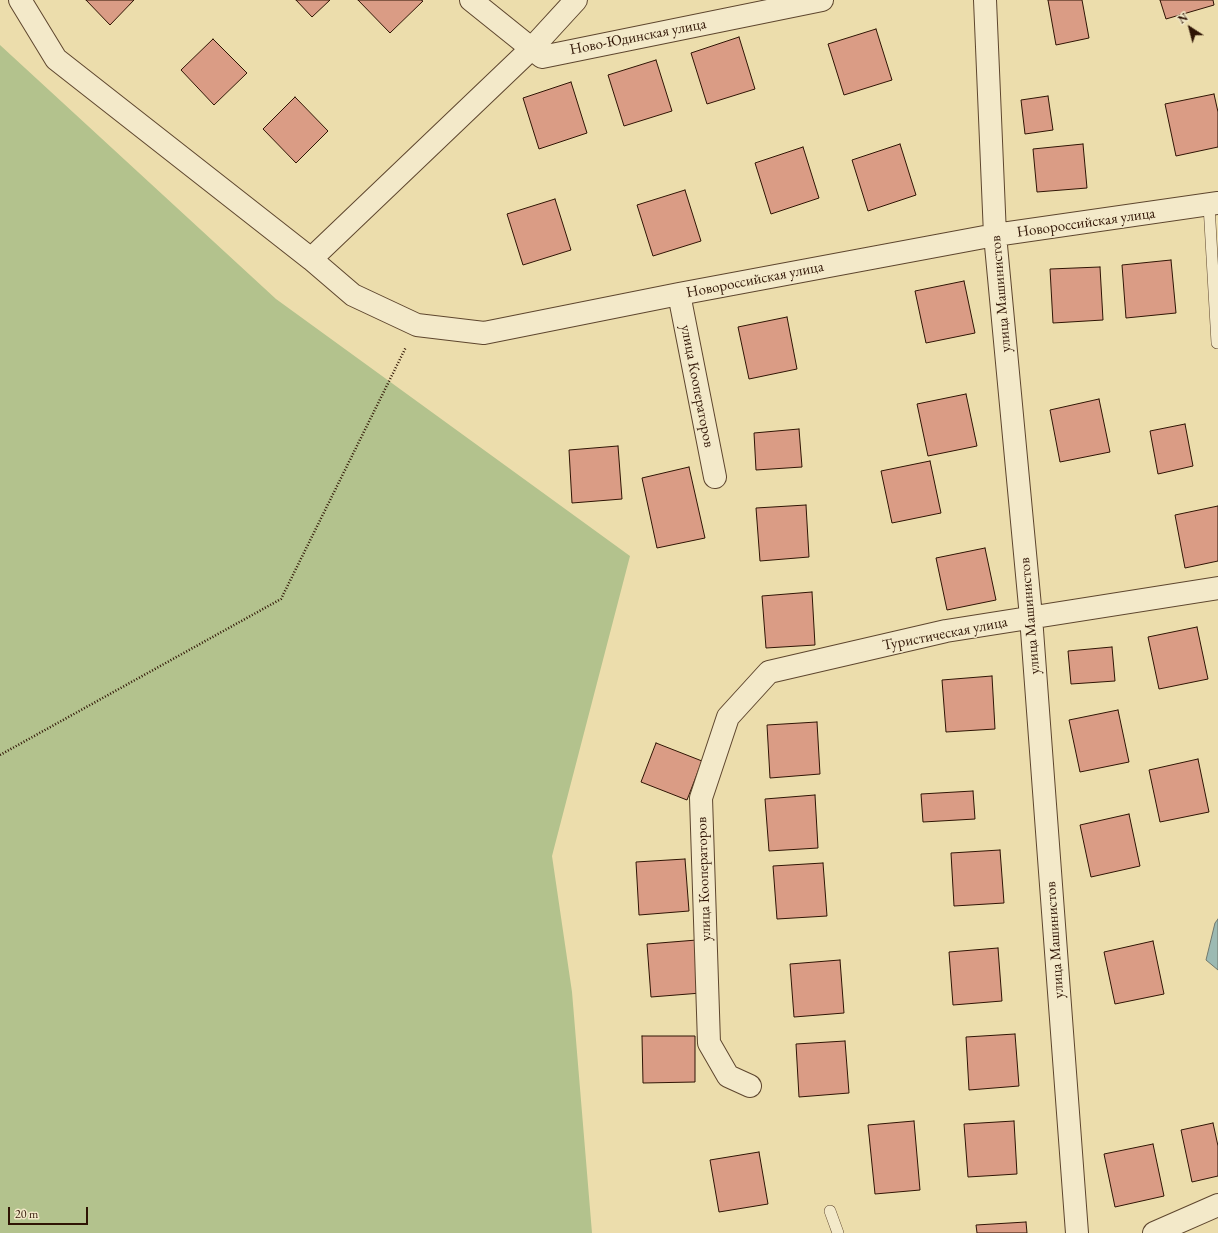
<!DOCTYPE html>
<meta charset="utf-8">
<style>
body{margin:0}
#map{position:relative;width:1218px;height:1233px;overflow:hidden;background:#ecddac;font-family:"EB Garamond",serif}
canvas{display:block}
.north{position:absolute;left:1170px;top:8px;width:40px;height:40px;-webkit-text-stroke:3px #f3e9c9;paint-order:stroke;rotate:324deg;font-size:11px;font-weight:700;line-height:16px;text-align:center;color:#2f1404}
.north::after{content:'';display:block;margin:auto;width:14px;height:18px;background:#2f1404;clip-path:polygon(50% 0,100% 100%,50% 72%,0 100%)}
.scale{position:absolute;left:8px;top:1207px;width:80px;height:18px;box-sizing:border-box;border:2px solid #2f1404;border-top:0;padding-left:5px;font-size:12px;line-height:14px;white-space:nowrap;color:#2f1404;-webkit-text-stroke:3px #f3e9c9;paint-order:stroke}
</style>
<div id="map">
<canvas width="1218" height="1233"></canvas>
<div class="north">N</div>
<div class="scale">20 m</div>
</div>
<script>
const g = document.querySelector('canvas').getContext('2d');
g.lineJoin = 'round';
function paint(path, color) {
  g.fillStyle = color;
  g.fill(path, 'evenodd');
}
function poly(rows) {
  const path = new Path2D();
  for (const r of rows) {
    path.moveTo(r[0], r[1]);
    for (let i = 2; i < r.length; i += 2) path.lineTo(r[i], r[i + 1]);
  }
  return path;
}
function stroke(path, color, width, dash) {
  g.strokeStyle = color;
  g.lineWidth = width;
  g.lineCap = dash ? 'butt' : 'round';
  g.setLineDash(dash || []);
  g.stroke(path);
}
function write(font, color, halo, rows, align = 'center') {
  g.font = font + ' "EB Garamond",serif';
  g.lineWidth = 3;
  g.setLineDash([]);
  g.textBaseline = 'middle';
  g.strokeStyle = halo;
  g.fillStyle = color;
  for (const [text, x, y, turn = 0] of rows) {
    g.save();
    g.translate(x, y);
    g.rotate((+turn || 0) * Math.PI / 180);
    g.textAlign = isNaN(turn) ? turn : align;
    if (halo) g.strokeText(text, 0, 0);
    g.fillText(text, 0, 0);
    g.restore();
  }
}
paint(poly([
 [0,45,276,299,630,556,552,856,572,992,592,1233,0,1233]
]), '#b3c28d');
const water = poly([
 [1218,919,1218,970,1206,960,1215,923,1218,919]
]);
paint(water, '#9cbab3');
stroke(water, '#70786d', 1);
const building = poly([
 [86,0,134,0,110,25,86,0],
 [296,0,330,0,312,17,296,0],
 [358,0,421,0,423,1,390,33,358,0],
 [1048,0,1082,0,1089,38,1056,45,1048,0],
 [1160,0,1213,0,1214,5,1166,19,1160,0],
 [876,29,892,80,844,95,828,44,876,29],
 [739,37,755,89,707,104,691,53,739,37],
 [213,39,247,73,214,105,181,70,213,39],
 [656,60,672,111,624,126,608,75,656,60],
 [571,82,587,133,539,149,523,98,571,82],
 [1214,94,1218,112,1218,147,1176,156,1165,104,1214,94],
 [1048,96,1053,130,1025,134,1021,100,1048,96],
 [295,97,328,131,296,163,263,129,295,97],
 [900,144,916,195,868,211,852,160,900,144],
 [1083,144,1087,188,1037,192,1033,149,1083,144],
 [803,147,819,198,771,214,755,163,803,147],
 [685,190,701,241,653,256,637,205,685,190],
 [555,199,571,250,523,265,507,214,555,199],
 [1171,260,1176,313,1126,318,1122,265,1171,260],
 [1100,267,1103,320,1053,323,1050,269,1100,267],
 [964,281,975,333,926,343,915,291,964,281],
 [787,317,797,369,749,379,738,327,787,317],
 [966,394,977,446,928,456,917,404,966,394],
 [1099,399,1110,452,1060,462,1050,410,1099,399],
 [1185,424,1193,466,1158,474,1150,431,1185,424],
 [799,429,802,467,756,470,754,433,799,429],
 [618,446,622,499,572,503,569,450,618,446],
 [930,461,941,513,892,523,881,471,930,461],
 [689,467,705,538,657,548,642,478,689,467],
 [806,505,809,557,760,561,756,508,806,505],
 [1218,506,1218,561,1185,568,1175,515,1218,506],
 [985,548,996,600,947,610,936,558,985,548],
 [812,592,815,645,766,648,762,596,812,592],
 [1197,627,1208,679,1159,689,1148,637,1197,627],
 [1112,647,1115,681,1071,684,1068,651,1112,647],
 [992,676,995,729,946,732,942,680,992,676],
 [1118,710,1129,762,1080,772,1069,720,1118,710],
 [817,722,820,774,770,778,767,725,817,722],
 [656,743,702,761,687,800,641,782,656,743],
 [1198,759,1209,812,1160,822,1149,770,1198,759],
 [973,791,975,819,923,822,921,794,973,791],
 [815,795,818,848,769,851,765,799,815,795],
 [1129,814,1140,866,1091,877,1080,825,1129,814],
 [1000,850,1004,903,954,906,951,853,1000,850],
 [685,859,689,911,639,915,636,862,685,859],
 [823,863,827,916,777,919,773,866,823,863],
 [697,940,701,993,651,997,647,944,697,940],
 [1153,941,1164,994,1115,1004,1104,952,1153,941],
 [998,948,1002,1001,953,1005,949,952,998,948],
 [840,960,844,1013,794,1017,790,964,840,960],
 [1015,1034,1019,1086,969,1090,966,1037,1015,1034],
 [642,1036,695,1036,695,1082,643,1083,642,1036],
 [845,1041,849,1093,799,1097,796,1044,845,1041],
 [914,1121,920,1190,875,1194,868,1125,914,1121],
 [1014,1121,1017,1174,968,1177,964,1124,1014,1121],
 [1213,1123,1218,1146,1218,1176,1192,1182,1181,1130,1213,1123],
 [1153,1144,1164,1196,1115,1207,1104,1154,1153,1144],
 [759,1152,768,1204,719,1212,710,1160,759,1152],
 [1026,1222,1027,1233,977,1233,976,1225,1026,1222]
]);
paint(building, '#da9c85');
stroke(building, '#2f1404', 1);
const service = poly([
 [1209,205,1217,343],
 [830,1211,838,1233]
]);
const minor = poly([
 [20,0,56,59,311,259,532,48,576,0],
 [471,0,542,57,822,0],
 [985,0,995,235,1031,617,1077,1233],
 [311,259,353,295,417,325,484,333,679,294,995,235,1218,203],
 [679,294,715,477],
 [750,1086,728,1076,709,1043,701,798,728,717,769,672,946,631,1218,588],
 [1154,1233,1218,1205]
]);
stroke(service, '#5e462e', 12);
stroke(minor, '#5e462e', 24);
stroke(poly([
 [0,755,281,599,406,347]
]), '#2f1404', 2.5, [1, 2]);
stroke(service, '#f3e9c9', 11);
stroke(minor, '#f3e9c9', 22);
write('15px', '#2f1404', '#f3e9c9', [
 ["Ново-Юдинская улица",638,37,-11],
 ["Новороссийская улица",1086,223,-8],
 ["Новороссийская улица",755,280,-11],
 ["улица Машинистов",1001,294,-95],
 ["улица Кооператоров",697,386,79],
 ["улица Машинистов",1030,616,-95],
 ["Туристическая улица",945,634,-11],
 ["улица Кооператоров",704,879,-92],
 ["улица Машинистов",1055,940,-94]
]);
</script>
